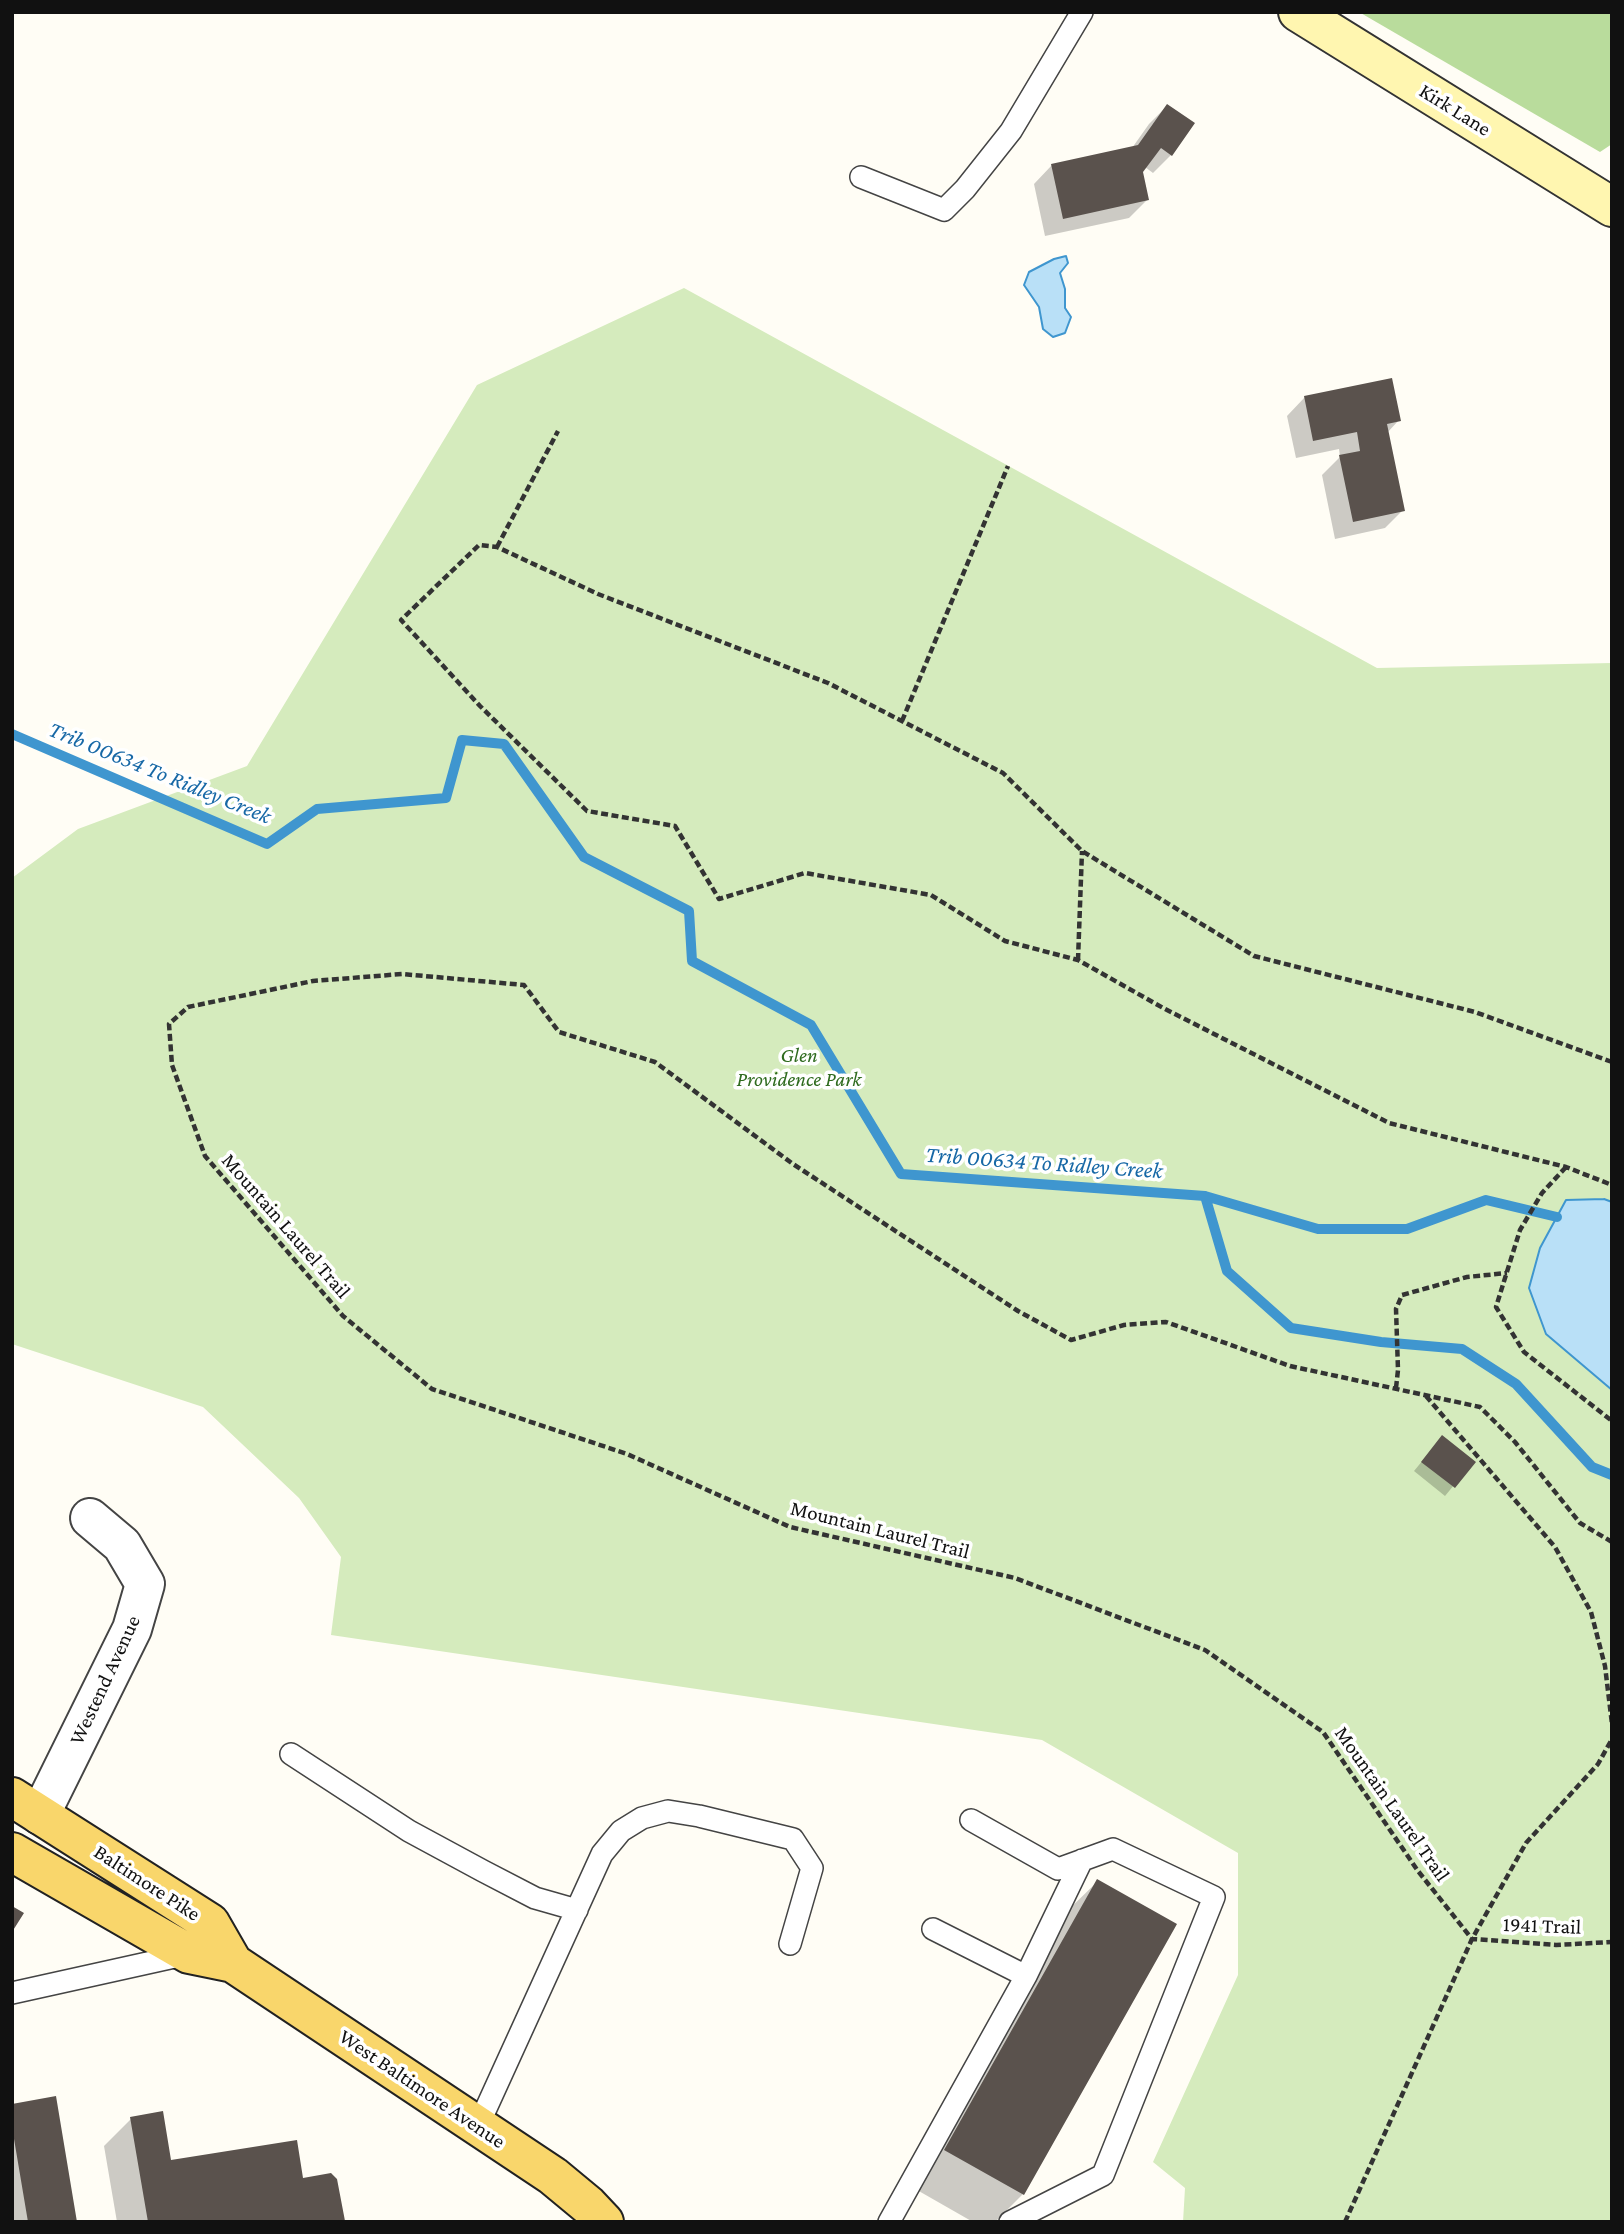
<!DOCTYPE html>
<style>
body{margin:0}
#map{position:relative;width:1624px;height:2234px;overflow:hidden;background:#fffdf5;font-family:"Crimson Pro",serif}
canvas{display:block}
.frame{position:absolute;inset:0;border:14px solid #111;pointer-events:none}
</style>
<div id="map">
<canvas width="1624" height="2234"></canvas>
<div class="frame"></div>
</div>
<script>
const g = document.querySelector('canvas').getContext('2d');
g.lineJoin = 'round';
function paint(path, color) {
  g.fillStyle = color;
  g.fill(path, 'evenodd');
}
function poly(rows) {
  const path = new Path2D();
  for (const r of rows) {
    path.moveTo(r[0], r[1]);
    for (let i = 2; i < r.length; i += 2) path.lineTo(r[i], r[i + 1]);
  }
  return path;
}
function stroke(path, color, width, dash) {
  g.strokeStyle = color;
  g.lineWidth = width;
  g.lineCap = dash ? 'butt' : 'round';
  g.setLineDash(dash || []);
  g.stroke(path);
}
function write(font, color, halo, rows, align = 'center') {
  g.font = font + ' "Crimson Pro",serif';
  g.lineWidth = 7;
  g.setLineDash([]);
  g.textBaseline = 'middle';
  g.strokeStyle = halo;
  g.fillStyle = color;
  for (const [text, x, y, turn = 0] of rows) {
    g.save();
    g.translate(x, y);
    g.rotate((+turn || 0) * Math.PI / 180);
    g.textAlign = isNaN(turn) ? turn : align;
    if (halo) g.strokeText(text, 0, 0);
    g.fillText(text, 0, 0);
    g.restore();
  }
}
paint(poly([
 [684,288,1377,668,1612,663,1612,2222,1183,2222,1185,2188,1153,2162,1238,1975,1238,1853,1042,1740,331,1635,341,1557,299,1498,203,1407,12,1344,12,878,78,829,247,766,477,385]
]), '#d5ebbd');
paint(poly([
 [1359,12,1612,12,1612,144,1600,152]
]), '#b9dc9c');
const water = poly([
 [1066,256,1068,263,1060,273,1065,289,1065,308,1071,317,1065,333,1053,337,1043,329,1039,307,1024,285,1029,272,1054,259,1066,256],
 [1604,1199,1612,1202,1612,1390,1546,1334,1529,1288,1540,1248,1566,1200,1604,1199]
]);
paint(water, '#b9e0f7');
stroke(water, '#3f96cf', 2);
paint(poly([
 [1167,106,1171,155,1153,173,1145,167,1141,172,1147,200,1129,218,1045,236,1034,184,1052,165,1132,148,1149,124],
 [1305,397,1399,420,1387,433,1403,510,1385,528,1335,539,1322,475,1340,457,1339,449,1296,458,1287,416],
 [1442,1437,1473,1462,1445,1496,1414,1471],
 [1098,1881,1023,2194,995,2222,973,2222,910,2186,1062,1916],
 [12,2106,76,2222,12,2222],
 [131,2119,169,2162,302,2180,343,2220,117,2222,104,2146]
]), '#0003');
stroke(poly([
 [12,734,267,844,317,809,446,798,462,740,504,744,584,857,689,911,692,961,811,1025,901,1174,1205,1196,1227,1271,1291,1328,1381,1342,1462,1349,1516,1384,1592,1467,1612,1475],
 [1205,1196,1318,1229,1407,1229,1486,1200,1557,1217]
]), '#3f96cf', 10);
paint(poly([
 [1167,104,1195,123,1172,156,1161,148,1143,172,1149,200,1063,219,1051,164,1138,145],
 [1392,378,1401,421,1387,424,1405,511,1353,522,1339,455,1360,451,1357,432,1313,441,1304,396],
 [1442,1435,1476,1462,1455,1488,1421,1462],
 [1097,1879,1177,1924,1024,2195,944,2150],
 [12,1906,24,1913,12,1932],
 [56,2096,77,2222,28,2222,12,2127,12,2104],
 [163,2111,171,2160,297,2140,303,2178,331,2173,337,2179,345,2221,148,2222,130,2117]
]), '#5a524d');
const lane = poly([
 [861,177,944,210,965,189,1011,131,1082,12],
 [291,1754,409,1831,483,1871,535,1898,577,1910],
 [971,1820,1058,1869,1113,1849,1214,1897,1103,2175,1010,2222],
 [933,1929,1026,1976],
 [12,1993,188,1954],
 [478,2126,602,1854,621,1831,642,1818,668,1811,699,1816,793,1839,812,1868,790,1944],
 [889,2222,1026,1976,1082,1860]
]);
const street = poly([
 [40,1815,132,1629,145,1584,122,1545,90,1518]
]);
const secondary = poly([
 [1298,12,1612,207]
]);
const primary = poly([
 [12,1797,210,1923,233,1963],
 [12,1852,189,1954,233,1963,553,2176,588,2205,604,2222]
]);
stroke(lane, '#444', 24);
stroke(street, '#444', 42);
stroke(secondary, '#333', 42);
stroke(primary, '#222', 42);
stroke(poly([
 [497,547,558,431],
 [902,721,1008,466],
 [1078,960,1082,851],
 [1612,1062,1475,1012,1254,956,1082,851,1003,773,828,683,598,594,497,547,479,545,401,620,480,706,587,811,675,826,719,899,805,873,931,895,1005,941,1078,960,1165,1009,1389,1123,1566,1167,1612,1185],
 [1566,1167,1542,1193,1520,1230,1496,1307,1524,1352,1612,1421],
 [1396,1388,1398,1370,1396,1309,1402,1295,1467,1277,1507,1273],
 [1426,1396,1555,1547,1591,1612,1605,1666,1612,1724],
 [1612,1542,1580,1523,1515,1442,1480,1407,1290,1366,1166,1322,1124,1325,1071,1340,1018,1311,793,1164,655,1062,559,1032,524,985,402,974,313,981,188,1007,169,1024,172,1065,205,1156,343,1316,432,1389,627,1454,790,1527,1015,1578,1205,1650,1323,1732,1418,1871,1472,1939,1556,1945,1612,1942],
 [1345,2222,1472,1939,1526,1843,1598,1764,1612,1739]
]), '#333', 4.5, [7, 3.5]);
stroke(lane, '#fff', 21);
stroke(street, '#fff', 38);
stroke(secondary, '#fff6b0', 38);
stroke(primary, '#f9d66b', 38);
write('21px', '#111', '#fff', [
 ["Kirk Lane",1455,110,32],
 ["Mountain Laurel Trail",286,1226,49],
 ["Mountain Laurel Trail",880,1530,14],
 ["Westend Avenue",105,1680,-65],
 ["Mountain Laurel Trail",1392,1804,55],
 ["Baltimore Pike",147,1883,33],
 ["1941 Trail",1542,1926,2],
 ["West Baltimore Avenue",422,2089,34]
]);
write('italic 21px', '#2f6b1f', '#fff', [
 ["Glen",799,1056],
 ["Providence Park",799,1080]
]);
write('italic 23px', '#1768a6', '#fff', [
 ["Trib 00634 To Ridley Creek",160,773,22],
 ["Trib 00634 To Ridley Creek",1044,1163,4]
]);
</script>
